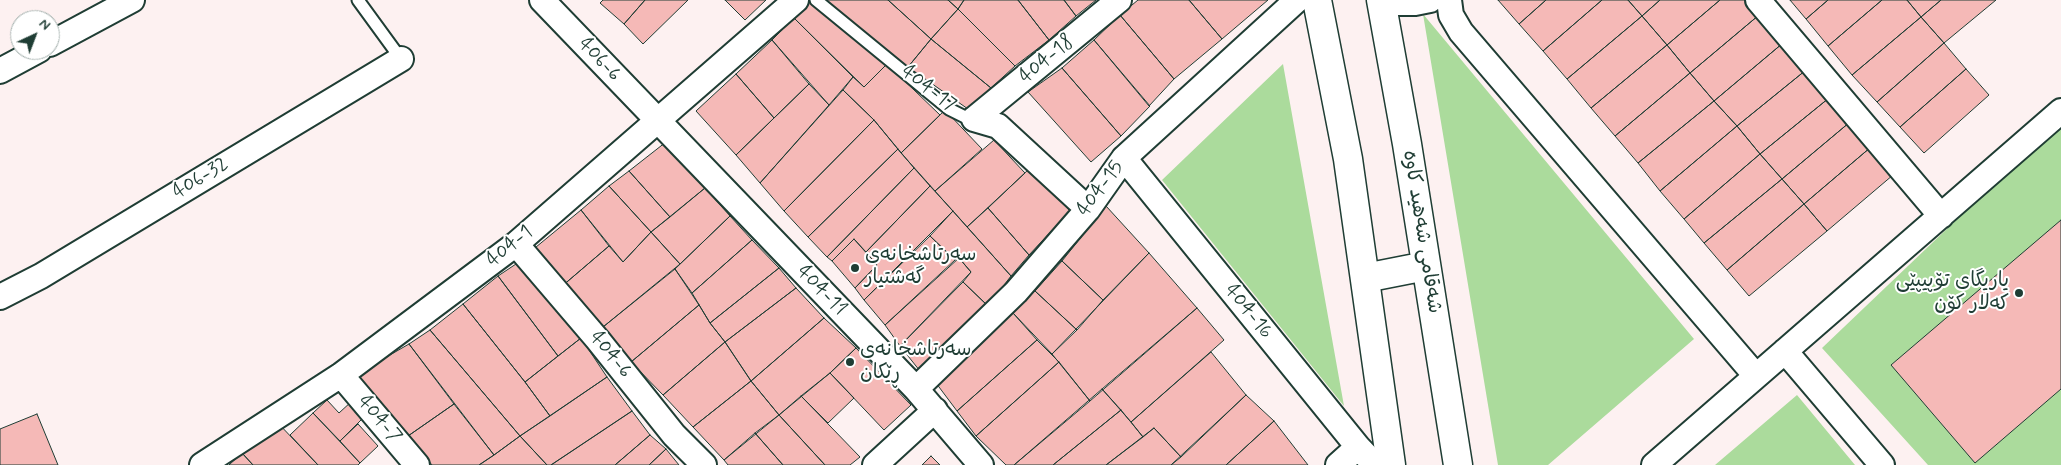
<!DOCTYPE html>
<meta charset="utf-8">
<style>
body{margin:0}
#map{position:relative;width:2061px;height:465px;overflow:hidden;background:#fdf1f1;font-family:Mynerve,sans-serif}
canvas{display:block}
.north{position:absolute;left:10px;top:10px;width:50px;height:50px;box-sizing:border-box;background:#fff;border:1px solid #a5b1ae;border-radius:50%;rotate:43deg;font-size:14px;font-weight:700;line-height:20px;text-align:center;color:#1f3d34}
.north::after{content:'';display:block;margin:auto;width:18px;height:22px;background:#1f3d34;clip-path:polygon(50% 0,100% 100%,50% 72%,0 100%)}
</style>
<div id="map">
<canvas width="2061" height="465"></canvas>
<div class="north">N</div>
</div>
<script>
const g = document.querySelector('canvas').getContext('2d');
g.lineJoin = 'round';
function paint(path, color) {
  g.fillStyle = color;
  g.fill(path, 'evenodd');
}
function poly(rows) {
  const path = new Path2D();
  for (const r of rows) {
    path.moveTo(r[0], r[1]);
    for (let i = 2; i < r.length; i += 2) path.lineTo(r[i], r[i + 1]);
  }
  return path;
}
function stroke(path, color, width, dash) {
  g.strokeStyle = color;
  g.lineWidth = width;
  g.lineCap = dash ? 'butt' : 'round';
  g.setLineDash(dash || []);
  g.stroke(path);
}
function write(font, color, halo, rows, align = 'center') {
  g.font = font + ' Mynerve,"Playpen Sans Arabic",sans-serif';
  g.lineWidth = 4;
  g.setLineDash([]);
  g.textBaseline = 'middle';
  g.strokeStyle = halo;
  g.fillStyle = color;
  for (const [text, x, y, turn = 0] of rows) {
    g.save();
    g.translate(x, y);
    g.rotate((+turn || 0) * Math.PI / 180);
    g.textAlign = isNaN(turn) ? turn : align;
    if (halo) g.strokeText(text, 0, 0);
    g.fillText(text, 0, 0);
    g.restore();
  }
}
paint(poly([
 [1423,14,1694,339,1548,465,1498,465],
 [1283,64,1344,406,1162,180],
 [2061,120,2061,465,1928,465,1822,348],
 [1797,395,1855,465,1715,465]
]), '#abdb9c');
const building = poly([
 [603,0,645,0,624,24,600,3,603,0],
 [645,0,688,0,643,44,624,24,645,0],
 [725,0,766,0,745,20,725,0],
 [812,0,887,64,864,87,794,18,812,0],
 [825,0,888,0,931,39,908,67,825,0],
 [888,0,948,0,958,9,931,39,888,0],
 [948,0,964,0,958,9,948,0],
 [964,0,1018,0,1049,40,1015,66,958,9,964,0],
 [1018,0,1064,0,1076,16,1049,40,1018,0],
 [1064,0,1096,0,1076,16,1064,0],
 [1138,0,1189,0,1222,39,1174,79,1120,15,1138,0],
 [1189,0,1268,0,1222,39,1189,0],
 [1498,0,1546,0,1519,24,1498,0],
 [1546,0,1602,0,1543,51,1519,24,1546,0],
 [1602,0,1628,0,1642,16,1567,79,1543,51,1602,0],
 [1628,0,1660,0,1642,16,1628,0],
 [1660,0,1720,0,1667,45,1642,16,1660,0],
 [1720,0,1747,0,1759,15,1690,73,1667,45,1720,0],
 [1790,0,1828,0,1806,19,1790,0],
 [1828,0,1882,0,1828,46,1806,19,1828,0],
 [1882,0,1907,0,1921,17,1852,75,1828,46,1882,0],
 [1907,0,1941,0,1921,17,1907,0],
 [1941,0,1996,0,1944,43,1921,17,1941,0],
 [958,9,1015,66,991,88,931,39,958,9],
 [1120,15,1174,79,1149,106,1094,40,1120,15],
 [1759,15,1783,43,1714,101,1690,73,1759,15],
 [1642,16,1667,45,1591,108,1567,79,1642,16],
 [1921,17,1944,43,1877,102,1852,75,1921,17],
 [794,18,853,77,829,105,772,40,794,18],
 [931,39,991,88,968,109,908,67,931,39],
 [772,40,809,84,774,118,736,74,772,40],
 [1094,40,1150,106,1121,136,1062,68,1094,40],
 [1783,43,1806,70,1737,126,1714,101,1783,43],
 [1944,43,1966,69,1900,127,1877,102,1944,43],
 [1667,45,1690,73,1615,136,1591,108,1667,45],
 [887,64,940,115,901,153,874,120,843,90,853,77,864,87,887,64],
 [1062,68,1121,136,1091,162,1028,92,1062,68],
 [1966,69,1989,95,1924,153,1900,127,1966,69],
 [1806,70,1829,98,1760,154,1737,126,1806,70],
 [1690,73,1714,101,1638,163,1615,136,1690,73],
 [736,74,774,118,736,155,696,111,736,74],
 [809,84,829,105,760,183,736,155,809,84],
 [843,90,874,120,784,211,760,183,843,90],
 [1829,98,1850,122,1782,179,1760,154,1829,98],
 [1714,101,1737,126,1660,191,1638,163,1714,101],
 [945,110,982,149,935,191,901,153,945,110],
 [874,120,898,149,808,237,784,211,874,120],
 [1850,122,1871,147,1804,204,1782,179,1850,122],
 [1737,126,1760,154,1684,219,1660,191,1737,126],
 [994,140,1025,173,967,227,935,191,994,140],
 [666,142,705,188,670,217,629,171,666,142],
 [1871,147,1893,175,1827,231,1804,204,1871,147],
 [898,149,914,168,827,257,808,237,898,149],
 [1760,154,1782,179,1704,243,1684,219,1760,154],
 [914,168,930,186,866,252,854,239,832,261,827,257,914,168],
 [1029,169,1070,211,1029,255,988,208,1029,169],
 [629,171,670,217,651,232,609,186,629,171],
 [1782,179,1804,204,1727,270,1704,243,1782,179],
 [609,186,651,232,623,262,581,210,609,186],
 [930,186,953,211,864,300,855,288,877,265,866,252,930,186],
 [705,188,730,216,680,264,651,232,705,188],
 [1804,204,1827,231,1749,296,1727,270,1804,204],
 [1106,206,1149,253,1103,300,1062,261,1106,206],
 [988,208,1029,255,1011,276,967,227,988,208],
 [581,210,609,246,561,287,530,252,581,210],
 [953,211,1011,276,988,306,963,282,971,272,959,258,955,260,930,236,953,211],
 [730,216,752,240,692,293,675,269,730,216],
 [2061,220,2061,389,1975,463,1891,365,2061,220],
 [651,232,680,264,603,327,561,287,609,246,623,262,651,232],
 [930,236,955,260,885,325,864,300,930,236],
 [854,239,877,265,855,288,832,261,854,239],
 [752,240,779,268,710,323,692,293,752,240],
 [1149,253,1197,308,1090,401,1052,354,1149,253],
 [959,258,971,272,900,346,885,325,959,258],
 [1062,261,1103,300,1077,330,1035,291,1062,261],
 [519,262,581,338,558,356,498,276,519,262],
 [779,268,796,288,725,342,710,323,779,268],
 [675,269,699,305,631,362,603,327,675,269],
 [498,276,558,356,525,382,463,304,498,276],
 [963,282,988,306,920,371,900,346,963,282],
 [796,288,824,318,751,381,725,342,796,288],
 [1035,291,1077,330,1052,354,1013,313,1035,291],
 [463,304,525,382,550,416,520,436,430,330,463,304],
 [699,305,710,323,725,342,663,395,631,362,699,305],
 [1197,308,1224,340,1131,422,1102,389,1197,308],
 [1013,313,1037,340,957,411,936,383,1013,313],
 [824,318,856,348,830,373,779,415,751,381,824,318],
 [430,330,520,436,494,455,409,344,430,330],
 [581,338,607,377,550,416,525,382,581,338],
 [1037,340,1059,362,976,436,957,411,1037,340],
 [725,342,751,381,693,427,663,395,725,342],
 [409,344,454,404,408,436,357,374,409,344],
 [856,348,911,405,884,430,830,373,856,348],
 [1211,352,1246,395,1181,457,1154,428,1143,437,1131,422,1211,352],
 [1059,362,1090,401,1014,465,1006,465,976,436,1059,362],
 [830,373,854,398,828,423,801,396,830,373],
 [607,377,632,411,551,465,547,465,520,436,607,377],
 [751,381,779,415,724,460,693,427,751,381],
 [1102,389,1121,410,1053,465,1014,465,1102,389],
 [1246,395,1274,421,1226,465,1171,465,1246,395],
 [801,396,860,457,850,465,825,465,779,415,801,396],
 [327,400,339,413,352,401,366,415,340,441,313,413,327,400],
 [454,404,494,455,479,465,432,465,408,436,454,404],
 [1121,410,1143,437,1106,465,1053,465,1121,410],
 [632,411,650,435,615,465,551,465,632,411],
 [313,413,360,463,358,465,318,465,290,435,313,413],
 [37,414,58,465,0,465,0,429,37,414],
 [779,415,825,465,783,465,755,433,779,415],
 [276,421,318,465,253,465,242,453,276,421],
 [1274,421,1308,465,1226,465,1274,421],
 [358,424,378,446,360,463,340,441,358,424],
 [1154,428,1181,457,1171,465,1106,465,1154,428],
 [755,433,783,465,728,465,724,460,755,433],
 [650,435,666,449,649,465,615,465,650,435],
 [520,436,547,465,479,465,494,455,520,436],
 [666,449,679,465,649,465,666,449],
 [242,453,253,465,229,465,242,453],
 [931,456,940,465,922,465,931,456]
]);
paint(building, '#f5b9b7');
stroke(building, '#1f3d34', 1);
const lane = poly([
 [358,0,401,59],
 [816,0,949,109,967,118,974,119]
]);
const street = poly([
 [542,0,916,389,981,465],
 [1449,0,1451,15,1461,32,1756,376],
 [1758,0,1941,216],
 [1382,3,1415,3,1430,0],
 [50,44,132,0],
 [0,71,39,50],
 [974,119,1119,0],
 [974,119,998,126,1088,209],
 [1124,158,1358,447,1375,465],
 [516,244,598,340,674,435,704,465],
 [0,297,41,276,401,59],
 [1785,351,1882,465],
 [341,375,417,465],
 [916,389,1016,292,1088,209,1124,158,1297,0],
 [202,465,341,375,516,244,796,0],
 [875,465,935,410],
 [1338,465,1358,447],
 [1654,465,2061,111]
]);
const secondary = poly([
 [1317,0,1348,159,1391,465],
 [1381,0,1407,144,1458,465],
 [1365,278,1426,266]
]);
stroke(lane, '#1f3d34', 15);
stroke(street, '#1f3d34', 28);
stroke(secondary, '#1f3d34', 31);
stroke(lane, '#fff', 11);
stroke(street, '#fff', 24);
stroke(secondary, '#fff', 28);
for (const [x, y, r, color] of [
 [855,268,5,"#1f3d34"],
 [2019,293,5,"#1f3d34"],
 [850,362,5,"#1f3d34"]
]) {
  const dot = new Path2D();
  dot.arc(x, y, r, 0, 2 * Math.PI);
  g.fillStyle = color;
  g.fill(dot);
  stroke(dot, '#fff', 2);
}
write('20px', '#1f3d34', '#fff', [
 ["406-6",599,60,47],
 ["404-18",1047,60,-39],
 ["404-17",928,89,38],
 ["406-32",201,179,-31],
 ["404-15",1101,189,-53],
 ["شەقامی شەهید کاوە",1421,232,81],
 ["404-1",510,247,-39],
 ["404-11",821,291,46],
 ["404-16",1248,312,51],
 ["404-6",610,355,51],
 ["404-7",379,420,50]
]);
write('20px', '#1f3d34', '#fff', [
 ["سەرتاشخانەی",865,256],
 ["گەشتیار",865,279],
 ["یاریگای تۆپیپێی",2009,282,"right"],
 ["کەلار کۆن",2009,305,"right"],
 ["سەرتاشخانەی",860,351],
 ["ڕێکان",860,374]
], 'left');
</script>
